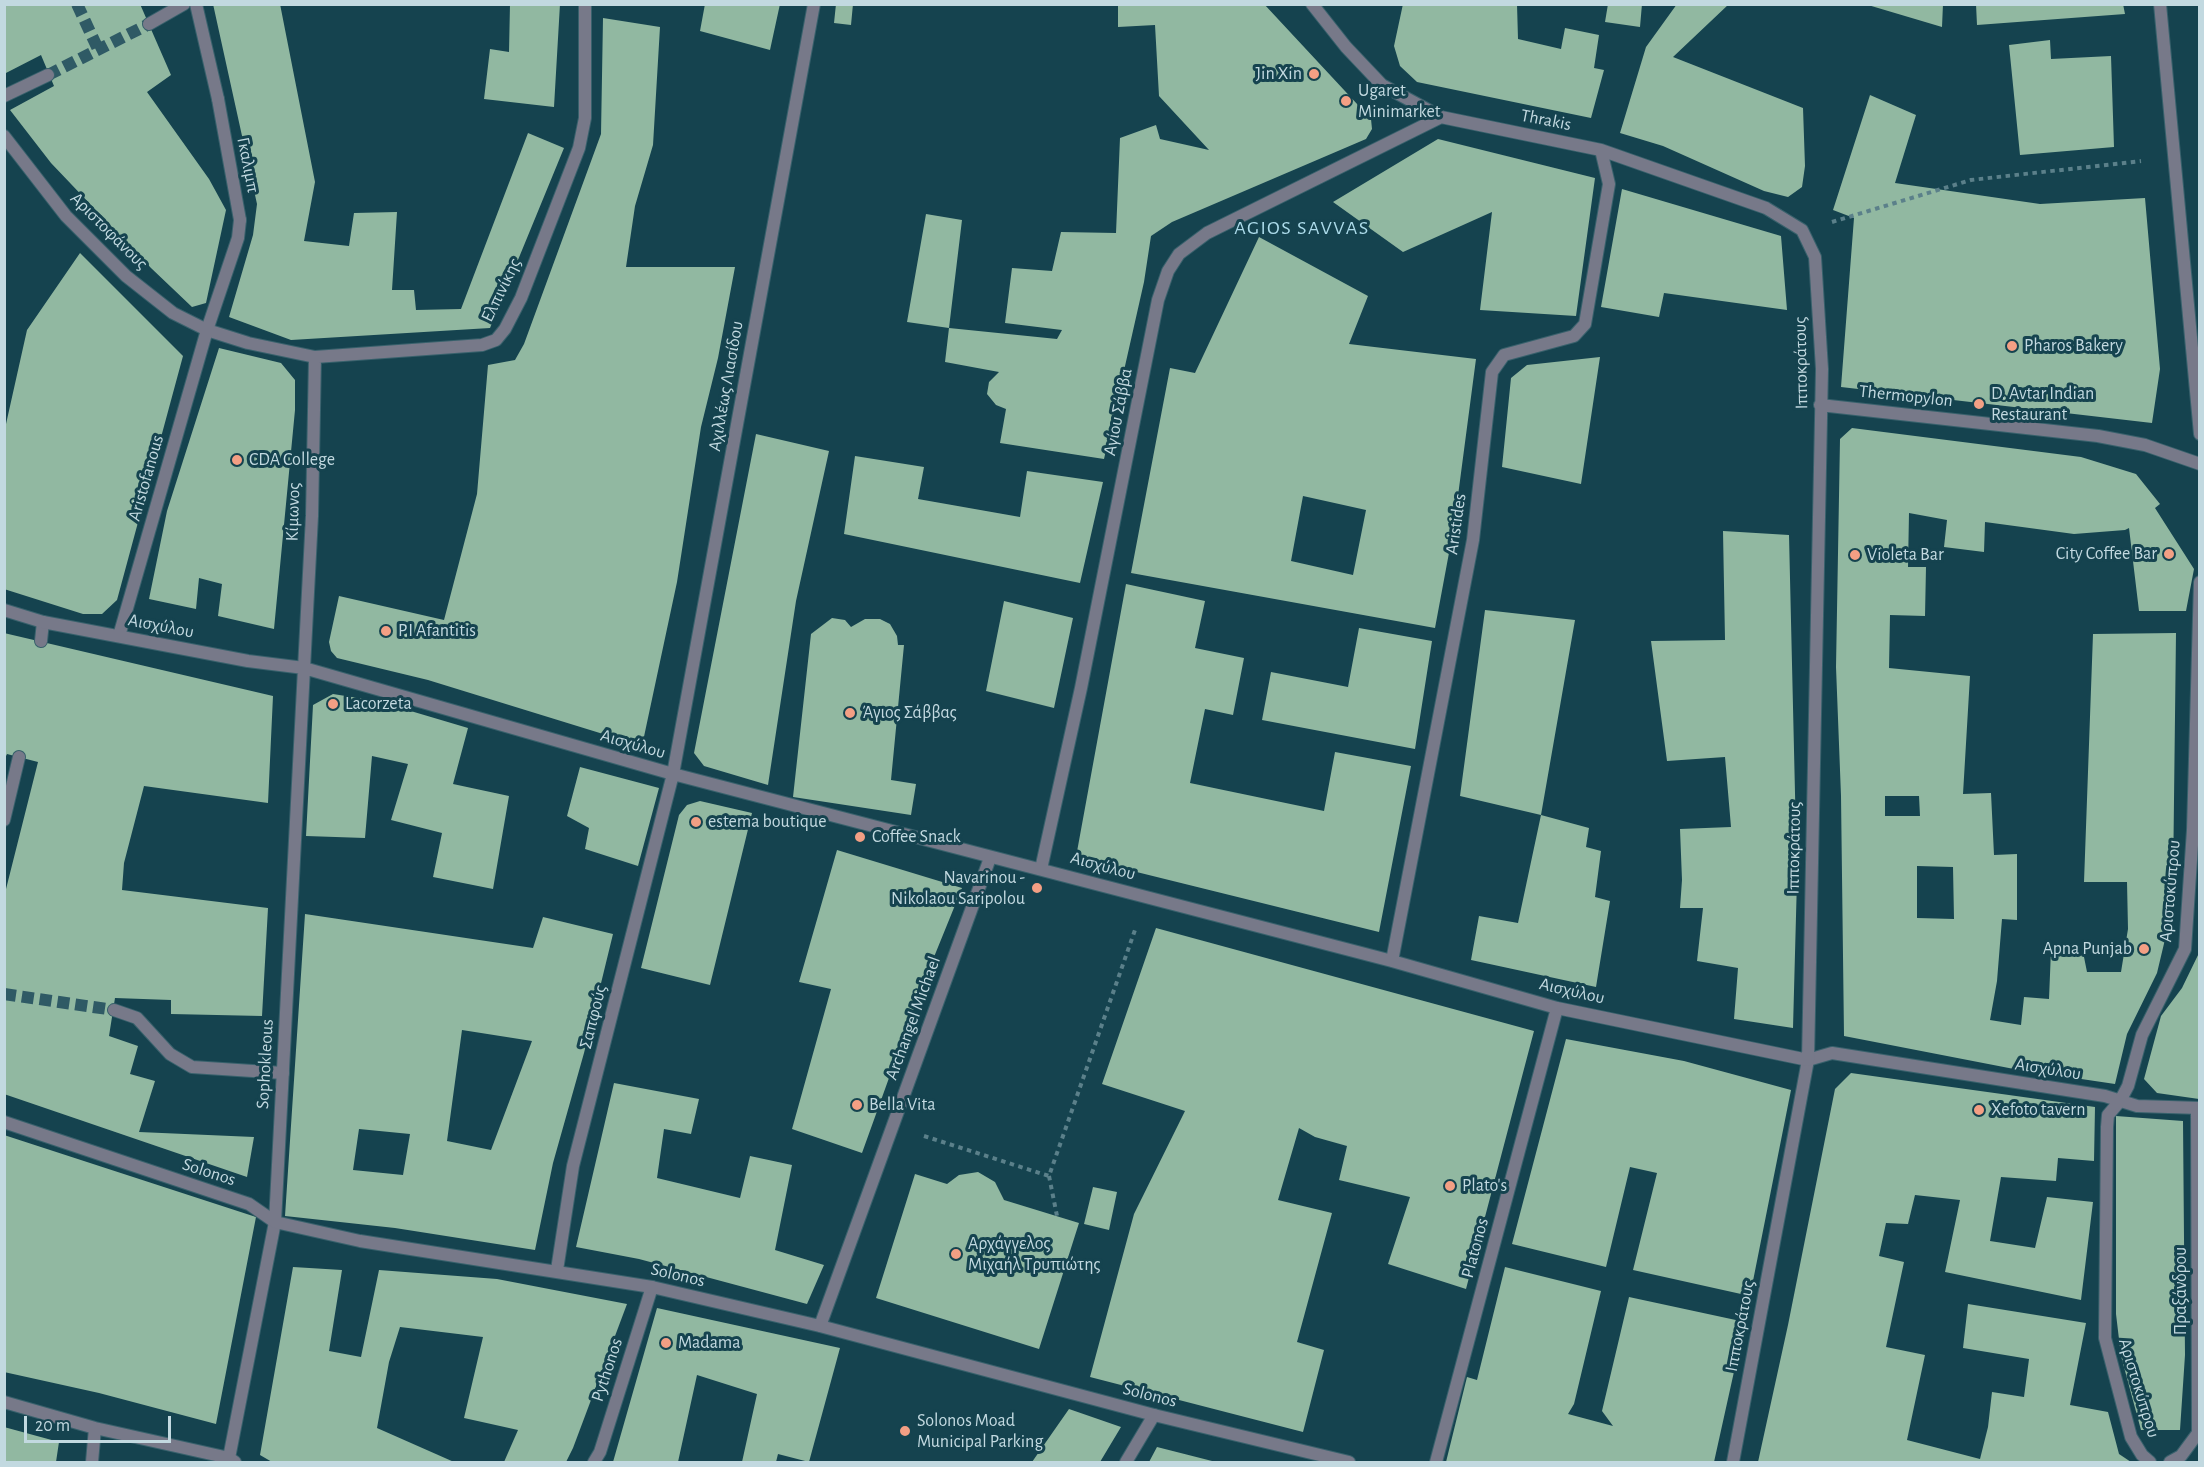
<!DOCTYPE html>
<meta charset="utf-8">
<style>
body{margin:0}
#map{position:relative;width:2204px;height:1467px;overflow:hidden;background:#15434f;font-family:"Alegreya Sans",sans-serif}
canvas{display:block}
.frame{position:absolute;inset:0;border:6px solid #c2d9e0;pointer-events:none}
.scale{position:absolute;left:24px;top:1416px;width:147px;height:27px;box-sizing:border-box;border:3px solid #c2d9e0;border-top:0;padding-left:8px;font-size:18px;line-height:21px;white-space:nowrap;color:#c2d9e0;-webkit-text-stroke:4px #15434f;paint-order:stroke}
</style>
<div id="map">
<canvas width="2204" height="1467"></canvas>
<div class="frame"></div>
<div class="scale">20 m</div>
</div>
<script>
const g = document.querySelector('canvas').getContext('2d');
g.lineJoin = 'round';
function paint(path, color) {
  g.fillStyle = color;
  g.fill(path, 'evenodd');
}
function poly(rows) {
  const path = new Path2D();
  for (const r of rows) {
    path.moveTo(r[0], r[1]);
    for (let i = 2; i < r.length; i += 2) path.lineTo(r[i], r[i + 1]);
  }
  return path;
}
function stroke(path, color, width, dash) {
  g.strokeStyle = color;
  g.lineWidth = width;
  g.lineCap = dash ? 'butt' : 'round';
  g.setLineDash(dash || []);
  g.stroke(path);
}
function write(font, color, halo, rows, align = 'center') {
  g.font = font + ' "Alegreya Sans",sans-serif';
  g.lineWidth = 6;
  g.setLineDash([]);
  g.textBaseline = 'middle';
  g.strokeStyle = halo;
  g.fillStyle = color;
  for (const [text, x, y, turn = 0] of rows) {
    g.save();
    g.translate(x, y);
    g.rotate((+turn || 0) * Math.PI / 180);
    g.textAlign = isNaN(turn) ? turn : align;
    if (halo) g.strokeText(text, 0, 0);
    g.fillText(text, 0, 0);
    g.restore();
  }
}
paint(poly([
 [4,4,140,4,171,75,147,92,209,179,226,210,206,303,192,307,151,268,51,163,10,110,54,86,41,55,4,74],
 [213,4,280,4,315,182,304,241,349,246,354,213,397,212,392,290,414,290,416,310,461,309,528,133,564,148,490,328,291,340,229,317,253,235,257,204],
 [510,4,560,4,554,107,484,99,490,49,509,52],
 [705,4,780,4,770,50,700,31],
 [836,4,853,4,851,25,834,23],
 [1118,4,1264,4,1371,119,1372,129,1366,139,1172,222,1151,236,1144,282,1104,459,1000,443,1006,409,996,405,987,394,989,382,999,372,945,362,949,328,907,322,926,214,962,220,949,328,1057,339,1062,330,1005,323,1012,268,1052,271,1061,232,1116,233,1120,138,1156,125,1160,139,1209,150,1159,96,1155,25,1118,27],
 [1403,4,1517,4,1518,39,1561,49,1565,28,1599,35,1594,68,1604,70,1591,118,1417,82,1400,66,1394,46],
 [1608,4,1642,4,1640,27,1605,22],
 [1677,4,1729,4,1673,57,1803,108,1805,166,1802,187,1788,197,1764,191,1663,146,1620,133,1646,47],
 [1868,4,1943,4,1942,27,1868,5],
 [1976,4,2123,4,2125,14,1977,25],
 [603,18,660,27,653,145,635,206,626,267,735,267,718,358,701,427,677,582,642,746,428,680,337,658,331,651,329,642,339,596,444,620,477,494,488,365,515,360,524,344,601,134],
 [2050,40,2051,59,2111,56,2114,147,2020,155,2009,45],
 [1870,95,1916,115,1895,183,2040,204,2145,198,2160,369,2152,423,1841,387,1854,218,1833,210],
 [1438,139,1595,178,1576,316,1480,310,1492,212,1403,252,1333,202],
 [1622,189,1781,236,1787,310,1664,293,1659,317,1601,307],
 [1259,237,1368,296,1349,344,1476,359,1454,526,1435,628,1131,573,1170,368,1195,373],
 [1303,496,1366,510,1353,575,1291,561],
 [80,253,183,356,117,600,102,614,83,614,4,589,4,433,27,330],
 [219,348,281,363,295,380,295,410,274,629,218,616,222,584,199,578,196,609,149,599,167,511],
 [1600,357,1581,484,1502,467,1511,378,1527,365],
 [1852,428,2081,457,2136,474,2160,504,2155,508,2194,569,2186,611,2139,611,2129,528,2125,530,2074,534,1985,522,1984,552,1944,547,1947,520,1909,513,1908,567,1926,567,1925,616,1890,615,1889,668,1970,676,1963,794,1991,793,1994,855,2017,854,2017,920,2002,919,1997,981,1990,1020,2021,1025,2024,997,2049,999,2051,950,2083,952,2087,972,2121,972,2128,929,2127,882,2084,882,2093,634,2176,633,2173,883,2167,931,2157,973,2127,1034,2115,1084,2014,1069,1844,1036,1841,796,1836,667,1840,439],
 [1885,796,1919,796,1920,816,1885,816],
 [1917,866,1953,867,1954,919,1917,918],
 [756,434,829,451,796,601,768,785,704,766,694,753],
 [855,456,924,467,918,499,1020,517,1027,471,1103,482,1080,583,844,534],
 [1723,531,1789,535,1797,879,1793,1028,1734,1019,1738,968,1697,961,1703,908,1680,908,1682,880,1680,829,1731,827,1725,757,1667,761,1651,641,1725,640],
 [1126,584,1205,601,1195,648,1244,658,1233,715,1205,709,1190,783,1324,811,1335,752,1411,766,1379,932,1076,857],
 [1004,601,1073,618,1054,708,986,691],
 [1485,610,1575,620,1541,815,1460,796],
 [832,618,845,620,851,627,865,619,880,619,890,624,897,636,898,645,904,645,891,780,916,784,911,815,793,797,811,634],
 [1359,628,1432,641,1415,749,1262,720,1271,672,1348,687],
 [4,633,273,696,268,803,144,786,124,863,122,890,268,908,262,1016,171,1014,171,1000,115,998,109,1036,138,1046,130,1074,155,1081,139,1132,254,1137,247,1177,4,1094,4,897,38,762,7,754,4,760],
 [333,694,377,701,468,728,453,784,509,796,493,889,433,877,442,833,391,820,408,764,372,756,365,838,306,836,313,705],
 [580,767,659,788,638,866,585,849,589,828,567,816],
 [700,801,752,813,710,985,641,968,679,815,687,805],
 [1541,815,1589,828,1586,847,1601,851,1595,897,1610,901,1596,987,1471,960,1479,916,1518,923],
 [837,850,962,888,921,989,862,1153,792,1129,831,989,799,982],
 [305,914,533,948,543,917,613,934,584,1053,553,1163,535,1250,395,1228,285,1216],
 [462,1030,532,1041,491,1150,447,1141],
 [359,1129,410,1134,403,1175,353,1170],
 [1156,928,1534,1031,1466,1289,1388,1264,1410,1197,1339,1180,1347,1146,1315,1137,1299,1128,1278,1200,1332,1213,1297,1342,1324,1350,1303,1432,1090,1377,1134,1214,1185,1111,1102,1084],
 [2199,953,2199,1099,2157,1093,2144,1079,2161,1016,2182,988],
 [1566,1039,1684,1061,1791,1090,1750,1296,1633,1270,1657,1173,1630,1167,1606,1267,1512,1244],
 [1851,1073,2095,1107,2094,1161,2058,1158,2056,1181,2001,1177,1990,1241,2035,1248,2047,1197,2093,1202,2081,1300,1945,1272,1960,1200,1915,1195,1908,1224,1886,1223,1879,1256,1904,1262,1886,1347,1925,1355,1907,1440,1980,1459,1988,1427,1992,1392,2024,1397,2029,1359,1963,1348,1968,1304,2086,1323,2070,1405,2108,1412,2119,1454,2131,1462,1758,1462,1788,1325,1835,1089],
 [614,1083,699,1099,691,1134,664,1129,657,1178,740,1198,750,1156,792,1165,775,1250,824,1265,807,1304,639,1259,576,1247],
 [2116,1116,2183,1121,2185,1355,2180,1430,2141,1430,2121,1356,2116,1314],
 [4,1135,256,1217,216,1424,99,1393,4,1372],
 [978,1172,995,1182,1004,1200,1079,1223,1039,1349,876,1298,915,1174,947,1184,959,1175],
 [1093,1187,1117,1192,1109,1230,1084,1224],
 [293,1267,342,1270,329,1351,361,1357,379,1270,497,1279,627,1304,573,1448,566,1462,504,1462,518,1430,464,1418,483,1337,400,1327,389,1362,377,1428,454,1462,272,1462,260,1455],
 [1505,1267,1601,1291,1574,1404,1568,1414,1613,1426,1602,1411,1629,1297,1745,1322,1714,1462,1446,1462,1467,1377,1477,1380],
 [657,1308,840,1348,809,1462,778,1454,776,1462,742,1462,757,1394,697,1375,678,1462,613,1462],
 [1069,1409,1121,1427,1100,1462,1032,1462],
 [4,1427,59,1442,56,1462,4,1462],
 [1157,1447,1216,1462,1149,1462]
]), '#91b8a1');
stroke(poly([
 [77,4,98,49],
 [48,75,149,24]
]), '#2f5a65', 12, [12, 6]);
stroke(poly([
 [4,994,114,1010]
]), '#2f5a65', 12, [12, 6]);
const service = poly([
 [41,641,43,622],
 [4,820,19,757],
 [114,1010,137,1018,170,1054,192,1067,283,1073]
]);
const pedestrian = poly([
 [149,24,184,4],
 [4,96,48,75],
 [218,99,240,220],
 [4,1402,95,1428,229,1458,235,1462],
 [229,1458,275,1222],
 [92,1462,95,1428],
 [594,1462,600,1452,652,1287],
 [1126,1462,1154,1415],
 [1733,1462,1808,1060,1832,1053,2105,1096,2137,1106,2200,1108],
 [2150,1462,2142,1455,2131,1437,2105,1338,2107,1127,2108,1115,2120,1101,2128,1086,2142,1035,2185,949,2193,830,2200,582],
 [2170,1462,2181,1456,2198,1433,2197,1108]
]);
const minor = poly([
 [196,4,218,99],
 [2160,4,2200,434],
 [4,136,66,216,126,276,173,313,207,330,248,343,315,357,482,345,496,340,505,329,521,298,579,148,585,118,585,4],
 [1820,405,2098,436,2145,445,2200,464],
 [4,610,43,622,248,661,304,668,673,774,1392,961,1557,1008,1808,1060,1822,369,1815,257,1802,230,1766,208,1601,150,1441,117,1382,85,1346,47,1312,4],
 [119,636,207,330,238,238,240,220],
 [1041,869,1081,688,1158,300,1168,271,1179,254,1207,233,1441,117],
 [1392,961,1473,540,1492,372,1504,355,1574,336,1585,324,1609,184,1601,150],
 [4,1122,249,1204,275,1222,360,1241,652,1287,820,1326,1154,1415,1349,1462],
 [275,1222,312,516,315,357],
 [557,1270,573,1166,673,774,814,4],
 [820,1326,990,858],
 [1436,1462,1557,1008]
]);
stroke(service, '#38616c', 14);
stroke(pedestrian, '#38616c', 14);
stroke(minor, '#38616c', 14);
stroke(poly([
 [1832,222,1971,180,2141,161],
 [924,1136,1049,1176,1136,927],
 [1049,1176,1057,1216]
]), '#5b808a', 4, [4.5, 4.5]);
stroke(service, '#777989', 12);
stroke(pedestrian, '#777989', 12);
stroke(minor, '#777989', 12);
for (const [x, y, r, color] of [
 [1314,74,6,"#f39f84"],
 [1346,101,6,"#f39f84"],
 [2012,346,6,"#f39f84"],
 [1979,404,6,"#f39f84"],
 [237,460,6,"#f39f84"],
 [2169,554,6,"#f39f84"],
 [1855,555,6,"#f39f84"],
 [386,631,6,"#f39f84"],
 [333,704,6,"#f39f84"],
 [850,713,6,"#f39f84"],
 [696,822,6,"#f39f84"],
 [860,837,6,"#f39f84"],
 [1037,888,6,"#f39f84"],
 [2144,949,6,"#f39f84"],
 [857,1105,6,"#f39f84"],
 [1979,1110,6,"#f39f84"],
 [1450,1186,6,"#f39f84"],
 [956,1254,6,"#f39f84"],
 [666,1343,6,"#f39f84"],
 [905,1431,6,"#f39f84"]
]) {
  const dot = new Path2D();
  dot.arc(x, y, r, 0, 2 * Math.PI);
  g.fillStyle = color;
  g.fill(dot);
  stroke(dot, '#15434f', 2);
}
write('18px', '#c2d9e0', '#15434f', [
 ["Jin Xin",1302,74,"right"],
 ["Ugaret",1358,91],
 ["Minimarket",1358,112],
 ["Pharos Bakery",2024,346],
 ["D. Avtar Indian",1991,394],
 ["Restaurant",1991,415],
 ["CDA College",249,460],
 ["City Coffee Bar",2157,554,"right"],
 ["Violeta Bar",1867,555],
 ["P.I Afantitis",398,631],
 ["Lacorzeta",345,704],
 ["Άγιος Σάββας",862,713],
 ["estema boutique",708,822],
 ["Coffee Snack",872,837],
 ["Navarinou -",1025,878,"right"],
 ["Nikolaou Saripolou",1025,899,"right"],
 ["Apna Punjab",2132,949,"right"],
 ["Bella Vita",869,1105],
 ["Xefoto tavern",1991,1110],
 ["Plato's",1462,1186],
 ["Αρχάγγελος",968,1244],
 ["Μιχαήλ Τρυπιώτης",968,1265],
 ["Madama",678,1343],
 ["Solonos Moad",917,1421],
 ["Municipal Parking",917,1442]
], 'left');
write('18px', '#c2d9e0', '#15434f', [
 ["Thrakis",1546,120,11],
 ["Γκαλιμπ",248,165,79],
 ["Αριστοφάνους",109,231,45],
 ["Ελπινίκης",501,290,-64],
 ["Ιπποκράτους",1801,363,-91],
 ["Αχιλλέως Λιασίδου",726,386,-80],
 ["Thermopylon",1906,396,6],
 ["Αγίου Σάββα",1118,412,-79],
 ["Aristofanous",146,478,-74],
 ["Κίμωνος",293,512,-88],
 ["Aristides",1456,524,-82],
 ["Αισχύλου",161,626,11],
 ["Αισχύλου",633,744,16],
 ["Ιπποκράτους",1794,848,-89],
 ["Αισχύλου",1103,866,15],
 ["Αριστοκύπρου",2170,891,-85],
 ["Αισχύλου",1572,991,13],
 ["Σαπφούς",593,1017,-76],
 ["Archangel Michael",913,1018,-70],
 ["Sophokleous",265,1064,-87],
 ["Αισχύλου",2048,1069,9],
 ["Solonos",209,1172,18],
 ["Platonos",1475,1248,-75],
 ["Solonos",678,1275,13],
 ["Πραξάνδρου",2181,1291,-90],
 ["Ιπποκράτους",1740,1326,-79],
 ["Pythonos",607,1370,-72],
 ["Αριστοκύπρου",2139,1388,73],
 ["Solonos",1150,1395,14]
]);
g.letterSpacing = '1.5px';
write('20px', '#acdbea', '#15434f', [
 ["AGIOS SAVVAS",1302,228]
]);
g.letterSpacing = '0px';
</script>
